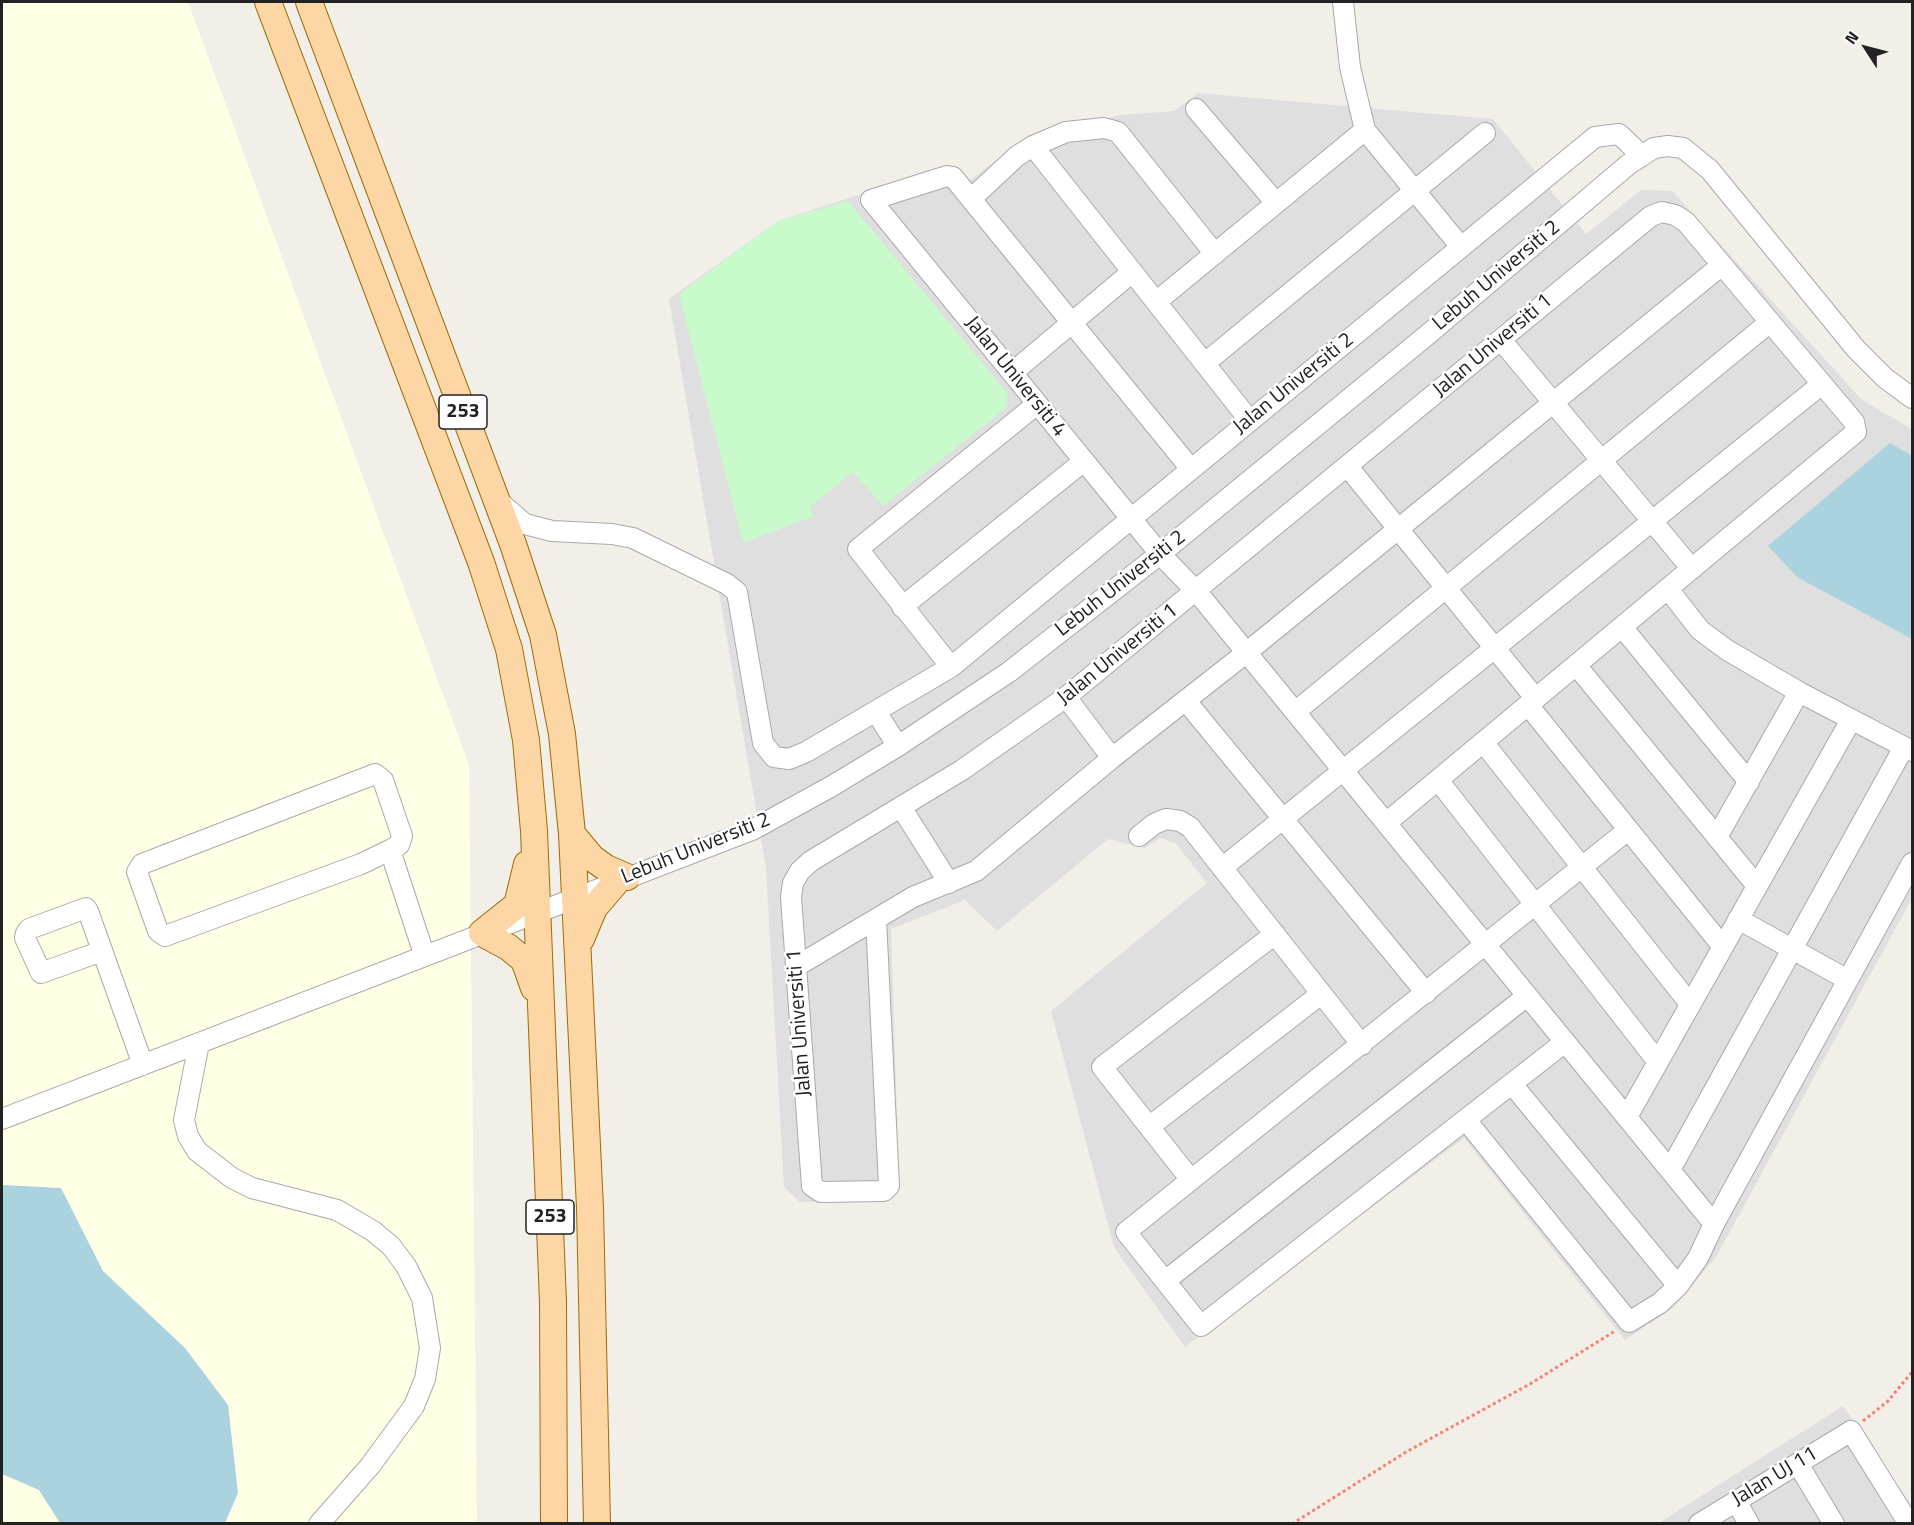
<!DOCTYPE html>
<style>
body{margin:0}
#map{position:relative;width:1914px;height:1525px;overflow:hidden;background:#f2efe9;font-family:"Titillium Web",sans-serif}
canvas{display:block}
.frame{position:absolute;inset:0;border:3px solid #222;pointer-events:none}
.north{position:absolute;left:1836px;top:18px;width:60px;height:60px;-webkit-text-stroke:4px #fff;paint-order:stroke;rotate:306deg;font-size:16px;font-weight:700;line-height:24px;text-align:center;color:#222}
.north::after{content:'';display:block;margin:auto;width:21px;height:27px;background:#222;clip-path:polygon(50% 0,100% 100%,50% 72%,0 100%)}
</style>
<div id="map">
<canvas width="1914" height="1525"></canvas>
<div class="frame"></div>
<div class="north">N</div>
</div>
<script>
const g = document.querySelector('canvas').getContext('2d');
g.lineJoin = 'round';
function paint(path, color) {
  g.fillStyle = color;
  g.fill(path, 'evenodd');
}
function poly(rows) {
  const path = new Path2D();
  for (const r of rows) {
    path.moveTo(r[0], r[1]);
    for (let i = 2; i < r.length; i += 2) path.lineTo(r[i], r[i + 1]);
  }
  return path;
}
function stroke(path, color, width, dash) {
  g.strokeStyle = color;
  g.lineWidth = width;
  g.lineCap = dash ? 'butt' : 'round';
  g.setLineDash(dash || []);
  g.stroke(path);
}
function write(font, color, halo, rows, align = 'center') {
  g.font = font + ' "Titillium Web",sans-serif';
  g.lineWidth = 5;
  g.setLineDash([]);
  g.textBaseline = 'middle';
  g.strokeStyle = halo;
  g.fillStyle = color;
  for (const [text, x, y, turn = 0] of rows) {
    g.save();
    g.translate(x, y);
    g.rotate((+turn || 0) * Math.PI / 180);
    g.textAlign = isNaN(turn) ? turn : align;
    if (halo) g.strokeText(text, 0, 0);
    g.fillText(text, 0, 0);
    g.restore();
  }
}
paint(poly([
 [1198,93,1493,119,1586,234,1641,190,1672,191,1862,400,1912,429,1912,898,1716,1257,1673,1308,1625,1340,1464,1138,1185,1347,1114,1247,1051,1011,1207,883,1176,844,1161,838,1144,848,1108,839,997,931,965,900,891,929,899,1182,885,1201,800,1202,784,1187,766,868,669,299,778,221,950,165,969,181,1029,135,1121,115,1174,111],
 [1843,1406,1912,1506,1912,1523,1657,1524]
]), '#e0dfdf');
paint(poly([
 [2,2,188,2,469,765,477,1523,2,1524]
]), '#ffffe5');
paint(poly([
 [848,201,1008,394,1006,408,883,506,853,472,810,507,814,516,743,543,679,294,778,221]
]), '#c8facc');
paint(poly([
 [1890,443,1912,456,1912,639,1797,577,1768,546],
 [2,1185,61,1188,103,1271,185,1348,228,1405,238,1493,225,1523,60,1523,39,1490,2,1474]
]), '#aad3df');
const minor = poly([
 [1343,2,1350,67,1365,130,1461,247],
 [1196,109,1276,203],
 [1033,146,1250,421],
 [971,199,1017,156,1033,146,1066,132,1104,128,1118,132,1215,254],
 [1156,302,1365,130],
 [1501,340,1692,569],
 [1205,363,1485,133],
 [1012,373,1132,272],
 [1348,467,1536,699],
 [1191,469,953,177,947,176,871,200,1160,554,1197,592,1714,1224],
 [496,499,525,524,552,531,612,534,633,538,727,584,737,592,763,743,774,757,789,759,806,752,951,667,1595,137,1619,134,1641,155],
 [1668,589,1700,630,1727,650,1799,692,1912,751],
 [902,607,1084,461],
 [1622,627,1749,782],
 [1576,665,1757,886],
 [951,667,858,549,1037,404],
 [1066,697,1112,758],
 [1186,701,1426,993],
 [1528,705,1723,947],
 [876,712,898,746],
 [1295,712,1770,322],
 [1483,742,1690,1004],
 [1438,780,1658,1062],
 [901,807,949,883],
 [1139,836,1154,824,1166,819,1180,821,1190,827,1362,1045],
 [1717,837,1799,692],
 [390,850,399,845,402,836,383,780,375,774,142,864,137,872,158,931,165,936,361,864,390,850,424,954],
 [1222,868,1822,384],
 [876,919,889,1186,884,1191,821,1192,812,1186,791,897,793,883,800,871,811,861,962,770,1066,697,1651,216,1662,212,1675,215,1686,222,1854,422,1856,432,1386,823],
 [1738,919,1848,980],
 [102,951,41,973,25,938,26,933,29,929,86,908,88,911,143,1065],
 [797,966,913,897,976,871,1112,758,1246,653,1722,265],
 [1565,1042,1201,1326,1126,1232,1628,830],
 [199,1043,184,1120,188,1136,197,1151,232,1178,252,1188,337,1210,373,1231,391,1246,406,1266,422,1298,430,1348,425,1379,414,1406,370,1466,319,1524],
 [1512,1084,1678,1286],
 [1627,1117,1851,720],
 [2,1119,752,830,832,786,898,746,1009,672,1160,554,1426,336,1629,164,1654,148,1668,146,1683,148,1710,170,1856,349,1885,378,1912,398],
 [1466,1120,1629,1322,1660,1303,1678,1286,1698,1258,1714,1224,1912,863],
 [1149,1127,1321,994],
 [1670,1170,1904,747],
 [1191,1180,1102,1067,1275,934],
 [1165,1281,1527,996],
 [1798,1464,1834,1524],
 [1736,1501,1749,1524],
 [1699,1524,1851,1431,1909,1524]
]);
const major = poly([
 [268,2,481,562,509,649,526,740,534,831,553,1302,554,1524],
 [309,2,513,544,543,635,562,734,572,834,590,1208,597,1524],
 [572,834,592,858,606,868,627,877],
 [527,864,517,905,482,933,508,947,524,960,534,988],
 [581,939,594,908,617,881]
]);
stroke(minor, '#a9a9a9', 22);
stroke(major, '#a06b00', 28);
stroke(poly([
 [1863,1421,1888,1401,1912,1372],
 [1292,1524,1406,1452,1530,1384,1615,1331]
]), '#fa8072', 3, [3, 3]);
stroke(minor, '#fff', 20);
stroke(major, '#fcd6a4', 26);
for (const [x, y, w] of [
 [463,412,48],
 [550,1217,48]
]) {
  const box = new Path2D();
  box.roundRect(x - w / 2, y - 17, w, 34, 4.5);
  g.fillStyle = '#fff';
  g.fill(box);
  stroke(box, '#222', 1.5);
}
write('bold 20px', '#222', null, [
 ["253",463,412],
 ["253",550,1217]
]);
write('21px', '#222', '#fff', [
 ["Lebuh Universiti 2",1497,276,-40],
 ["Jalan Universiti 1",1493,346,-40],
 ["Jalan Universiti 4",1015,377,51],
 ["Jalan Universiti 2",1294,384,-39],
 ["Lebuh Universiti 2",1121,584,-38],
 ["Jalan Universiti 1",1118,655,-39],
 ["Lebuh Universiti 2",696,849,-22],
 ["Jalan Universiti 1",800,1023,-94],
 ["Jalan UJ 11",1775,1477,-31]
]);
</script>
